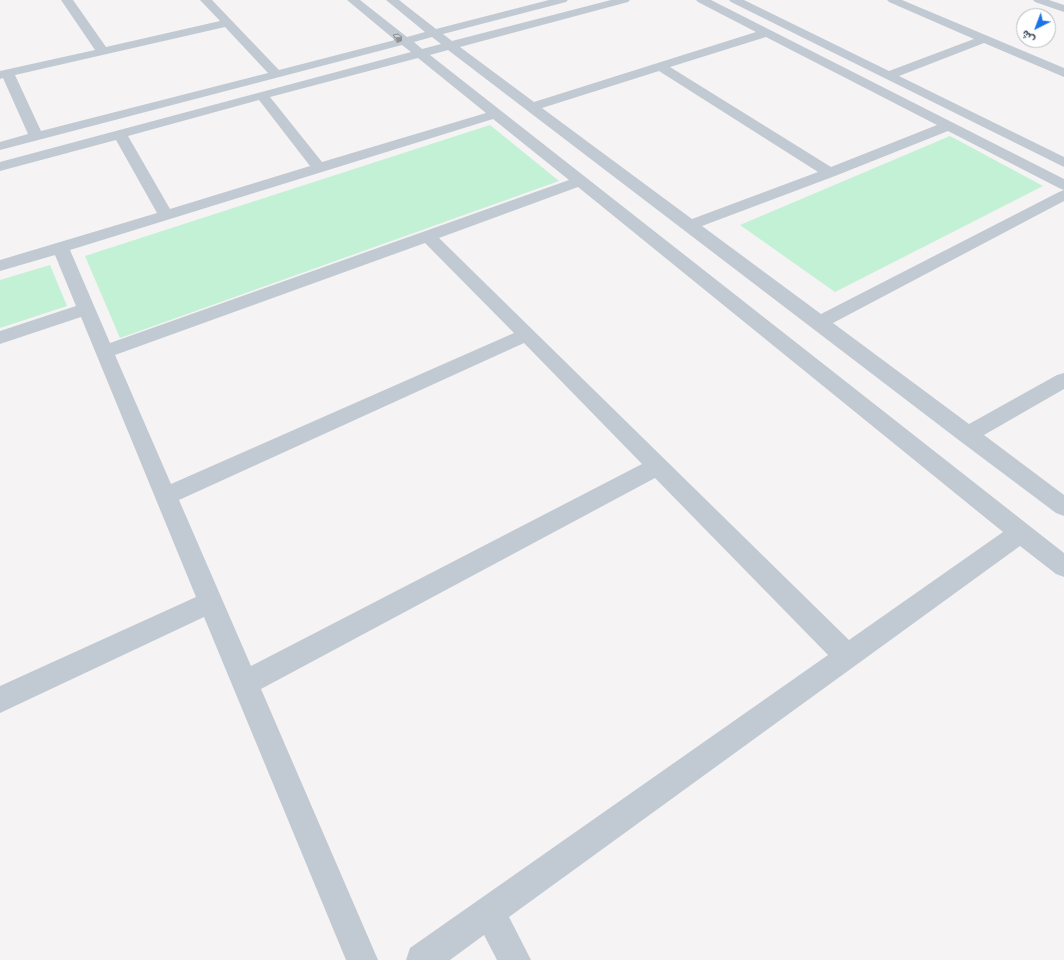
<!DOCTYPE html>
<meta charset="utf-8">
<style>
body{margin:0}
#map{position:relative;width:1064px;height:960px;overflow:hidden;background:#f5f3f3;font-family:Rubik,"Noto Naskh Arabic",sans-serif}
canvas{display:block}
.north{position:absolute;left:1016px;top:8px;width:40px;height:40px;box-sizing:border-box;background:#fff;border:1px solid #b7bbc0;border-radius:50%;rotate:222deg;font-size:11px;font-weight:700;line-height:16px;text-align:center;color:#4a5661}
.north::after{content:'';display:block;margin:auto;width:14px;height:18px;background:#1a73e8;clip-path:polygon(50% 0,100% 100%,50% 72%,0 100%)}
</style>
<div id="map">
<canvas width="1064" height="960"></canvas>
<div class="north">ش</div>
</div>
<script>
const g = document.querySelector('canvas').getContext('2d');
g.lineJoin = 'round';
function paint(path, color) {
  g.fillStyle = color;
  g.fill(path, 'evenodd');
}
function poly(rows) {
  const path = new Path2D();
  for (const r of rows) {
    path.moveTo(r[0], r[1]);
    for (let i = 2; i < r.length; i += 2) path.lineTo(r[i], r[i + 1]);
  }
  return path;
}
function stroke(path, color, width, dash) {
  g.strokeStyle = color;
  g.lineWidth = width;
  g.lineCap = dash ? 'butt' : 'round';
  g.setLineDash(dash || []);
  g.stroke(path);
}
paint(poly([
 [490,125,559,181,120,338,85,256],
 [950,136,1043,186,835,292,740,225],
 [50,265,67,306,0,328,0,280]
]), '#c3f1d5');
paint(poly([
 [61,0,73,0,106,47,220,21,200,0,212,0,279,70,395,40,347,0,360,0,407,37,425,32,386,0,399,0,436,29,549,0,568,0,566,2,443,34,452,41,611,0,630,0,628,2,460,47,534,102,756,32,698,2,696,0,711,0,1064,179,1064,190,1059,188,948,131,835,176,702,226,821,314,1059,192,1064,190,1064,201,833,323,969,424,1057,375,1064,373,1064,389,984,435,1064,495,1064,516,1056,513,960,441,448,50,430,55,1064,553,1064,577,1056,574,1020,546,509,917,531,960,497,960,484,935,450,960,406,960,410,948,828,655,655,478,261,689,378,960,346,960,204,617,0,713,0,686,196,597,81,317,0,344,0,331,76,306,55,255,0,271,0,260,157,213,116,140,0,171,0,162,411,52,402,45,0,150,0,142,28,134,3,78,0,79,0,71,95,50,61,0],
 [225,27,268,73,41,131,15,75,225,27],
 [432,37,441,44,422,49,414,42,432,37],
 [766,37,937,125,831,167,670,67,766,37],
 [418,58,486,113,322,162,270,97,418,58],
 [659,71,818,172,692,219,542,108,659,71],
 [259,100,310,166,170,209,128,136,259,100],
 [493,119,569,180,110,343,70,250,493,119],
 [578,187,1003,532,849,640,439,238,578,187],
 [425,243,514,333,171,484,115,355,425,243],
 [524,343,642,464,251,666,179,500,524,343],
 [729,0,744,0,889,71,974,39,889,2,887,0,902,0,1064,68,1064,77,984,43,899,76,1064,157,1064,167,731,2,729,0],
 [1033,0,1049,0,1064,5,1064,12,1035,2,1033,0]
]), '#c1cad2');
paint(poly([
 [393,35,402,41,397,43,394,40]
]), '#b0b2b7');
paint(poly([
 [402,37,402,41,397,43,396,38]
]), '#909195');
const building = poly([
 [398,34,402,37,396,38,393,35,398,34]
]);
paint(building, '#cdcfd5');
stroke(building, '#909195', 1);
</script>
